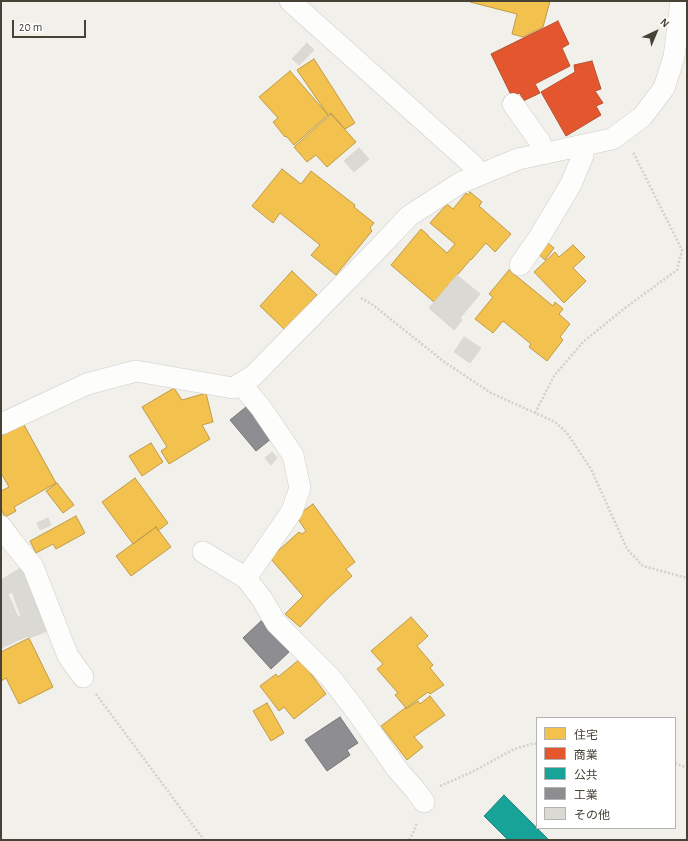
<!DOCTYPE html>
<meta charset="utf-8">
<style>
body{margin:0}
#map{position:relative;width:688px;height:841px;overflow:hidden;background:#f1f0ea;font-family:"Alegreya Sans","Noto Sans JP",sans-serif}
canvas{display:block}
.frame{position:absolute;inset:0;border:2px solid #474236;pointer-events:none}
.legend{position:absolute;left:536px;top:717px;width:140px;height:112px;box-sizing:border-box;background:#fff;border:1px solid #b5b3af;margin:0;padding:5px 7px;list-style:none;font-size:12px;color:#474236}
.legend li{display:flex;align-items:center;gap:8px;height:20px}
.legend b{width:20px;border:1px solid #b5b3af}
.north{position:absolute;left:636px;top:12px;width:40px;height:40px;-webkit-text-stroke:3px #fff;paint-order:stroke;rotate:44deg;font-size:11px;font-weight:700;line-height:16px;text-align:center;color:#474236}
.north::after{content:'';display:block;margin:auto;width:14px;height:18px;background:#474236;clip-path:polygon(50% 0,100% 100%,50% 72%,0 100%)}
.scale{position:absolute;left:12px;top:20px;width:74px;height:18px;box-sizing:border-box;border:2px solid #474236;border-top:0;padding-left:5px;font-size:12px;line-height:14px;white-space:nowrap;color:#474236;-webkit-text-stroke:3px #fff;paint-order:stroke}
</style>
<div id="map">
<canvas width="688" height="841"></canvas>
<div class="frame"></div>
<ul class="legend">
<li><b style="height:11px;background:#f2c14e"></b>住宅</li>
<li><b style="height:11px;background:#e4572e"></b>商業</li>
<li><b style="height:11px;background:#17a398"></b>公共</li>
<li><b style="height:11px;background:#8d8d92"></b>工業</li>
<li><b style="height:11px;background:#dad9d3"></b>その他</li>
</ul>
<div class="north">N</div>
<div class="scale">20 m</div>
</div>
<script>
const g = document.querySelector('canvas').getContext('2d');
g.lineJoin = 'round';
function paint(path, color) {
  g.fillStyle = color;
  g.fill(path, 'evenodd');
}
function poly(rows) {
  const path = new Path2D();
  for (const r of rows) {
    path.moveTo(r[0], r[1]);
    for (let i = 2; i < r.length; i += 2) path.lineTo(r[i], r[i + 1]);
  }
  return path;
}
function stroke(path, color, width, dash) {
  g.strokeStyle = color;
  g.lineWidth = width;
  g.lineCap = dash ? 'butt' : 'round';
  g.setLineDash(dash || []);
  g.stroke(path);
}
const homes = poly([
 [470,1,550,1,543,27,523,37,512,34,517,14,470,2,470,1],
 [314,59,355,123,345,129,331,113,328,115,297,70,314,59],
 [290,71,328,115,294,145,286,136,285,137,273,122,278,118,259,97,290,71],
 [331,114,356,142,327,167,316,155,307,162,294,147,331,114],
 [282,169,301,184,311,171,355,205,354,207,374,223,370,228,372,231,336,275,311,255,320,245,280,213,273,223,252,206,282,169],
 [470,192,482,202,479,206,511,234,495,252,486,243,471,260,471,259,434,302,391,265,421,229,428,235,428,236,447,253,455,244,430,223,447,204,453,209,466,193,468,195,470,192],
 [544,240,554,248,545,260,535,251,544,240],
 [573,245,585,257,573,268,586,281,564,303,534,272,555,252,559,257,573,245],
 [509,270,553,306,555,302,563,309,559,314,570,324,560,337,563,340,547,361,529,347,531,344,503,321,493,333,475,319,493,297,489,294,509,270],
 [292,271,317,295,285,330,260,306,292,271],
 [174,388,182,400,206,393,213,422,202,425,210,439,169,464,161,451,167,447,142,407,174,388],
 [23,423,56,483,14,507,16,511,5,517,1,509,1,491,9,487,1,473,1,436,23,423],
 [151,443,163,462,142,476,129,456,151,443],
 [135,478,168,523,158,531,156,527,133,544,102,502,135,478],
 [57,483,74,505,63,513,46,491,57,483],
 [313,504,355,562,346,569,352,576,327,599,300,627,285,614,303,596,270,558,299,532,302,534,306,531,296,516,313,504],
 [76,516,85,533,56,549,53,544,36,553,30,541,76,516],
 [156,527,171,547,131,576,116,556,156,527],
 [411,617,428,636,417,646,433,665,430,668,444,685,430,694,428,692,406,708,395,695,398,693,377,669,383,664,371,651,411,617],
 [29,638,53,687,19,704,6,678,1,681,1,652,29,638],
 [300,659,326,694,294,719,284,707,279,711,260,686,276,674,278,677,300,659],
 [430,696,445,715,414,737,423,747,407,760,381,726,405,708,406,709,418,701,420,704,430,696],
 [267,703,284,733,271,741,253,711,267,703]
]);
paint(homes, '#f2c14e');
stroke(homes, '#bf9b47', 1);
const shops = poly([
 [558,21,569,44,562,48,570,66,535,84,540,93,523,101,520,93,512,97,491,54,558,21],
 [592,61,601,89,595,91,603,103,596,106,601,115,566,136,541,92,575,72,574,65,592,61]
]);
paint(shops, '#e4572e');
stroke(shops, '#b55130', 1);
const public = poly([
 [504,795,549,840,508,840,484,816,504,795]
]);
paint(public, '#17a398');
stroke(public, '#25867b', 1);
const industry = poly([
 [246,407,272,438,256,451,230,420,246,407],
 [261,621,263,623,266,622,281,642,289,652,271,669,243,638,261,621],
 [340,717,358,743,347,750,350,755,327,771,305,740,340,717]
]);
paint(industry, '#8d8d92');
stroke(industry, '#787676', 1);
const building = poly([
 [307,43,314,50,299,65,292,59,307,43],
 [359,148,369,159,354,172,344,161,359,148],
 [457,275,480,294,460,318,462,320,454,330,429,308,457,275],
 [464,337,481,348,470,363,454,352,464,337],
 [272,452,277,458,271,465,265,458,272,452],
 [48,518,51,525,40,530,37,523,48,518],
 [24,566,50,630,29,638,28,636,1,648,1,580,24,566],
 [12,592,21,616,18,617,8,594,12,592]
]);
paint(building, '#dad9d3');
stroke(building, '#d9d7d0', 1);
const minor = poly([
 [290,1,473,165,475,177],
 [513,104,540,142,542,154],
 [520,265,540,236,571,184,583,155,583,145],
 [241,384,261,408,293,455,300,488,292,511,246,578],
 [1,424,87,384,136,371,233,388,253,376,375,252,409,216,460,183,518,159,612,139,642,117,664,88,674,57,681,1],
 [1,526,11,540,33,567,68,656,83,677],
 [203,552,246,578,262,599,276,623,330,677,354,708,397,769,416,791,424,802]
]);
stroke(minor, '#cfcdc8', 22);
stroke(poly([
 [361,298,373,305,443,361,491,393,555,422,567,433,591,469,627,549,643,566,687,578],
 [535,413,554,376,583,342,625,308,677,270,682,250,633,152],
 [96,694,204,840],
 [675,763,687,768],
 [440,786,474,771,514,749,532,744,537,744],
 [409,840,414,831,417,822]
]), '#d1d0ca', 2.5, [2, 2]);
stroke(minor, '#fdfdfc', 21);
</script>
